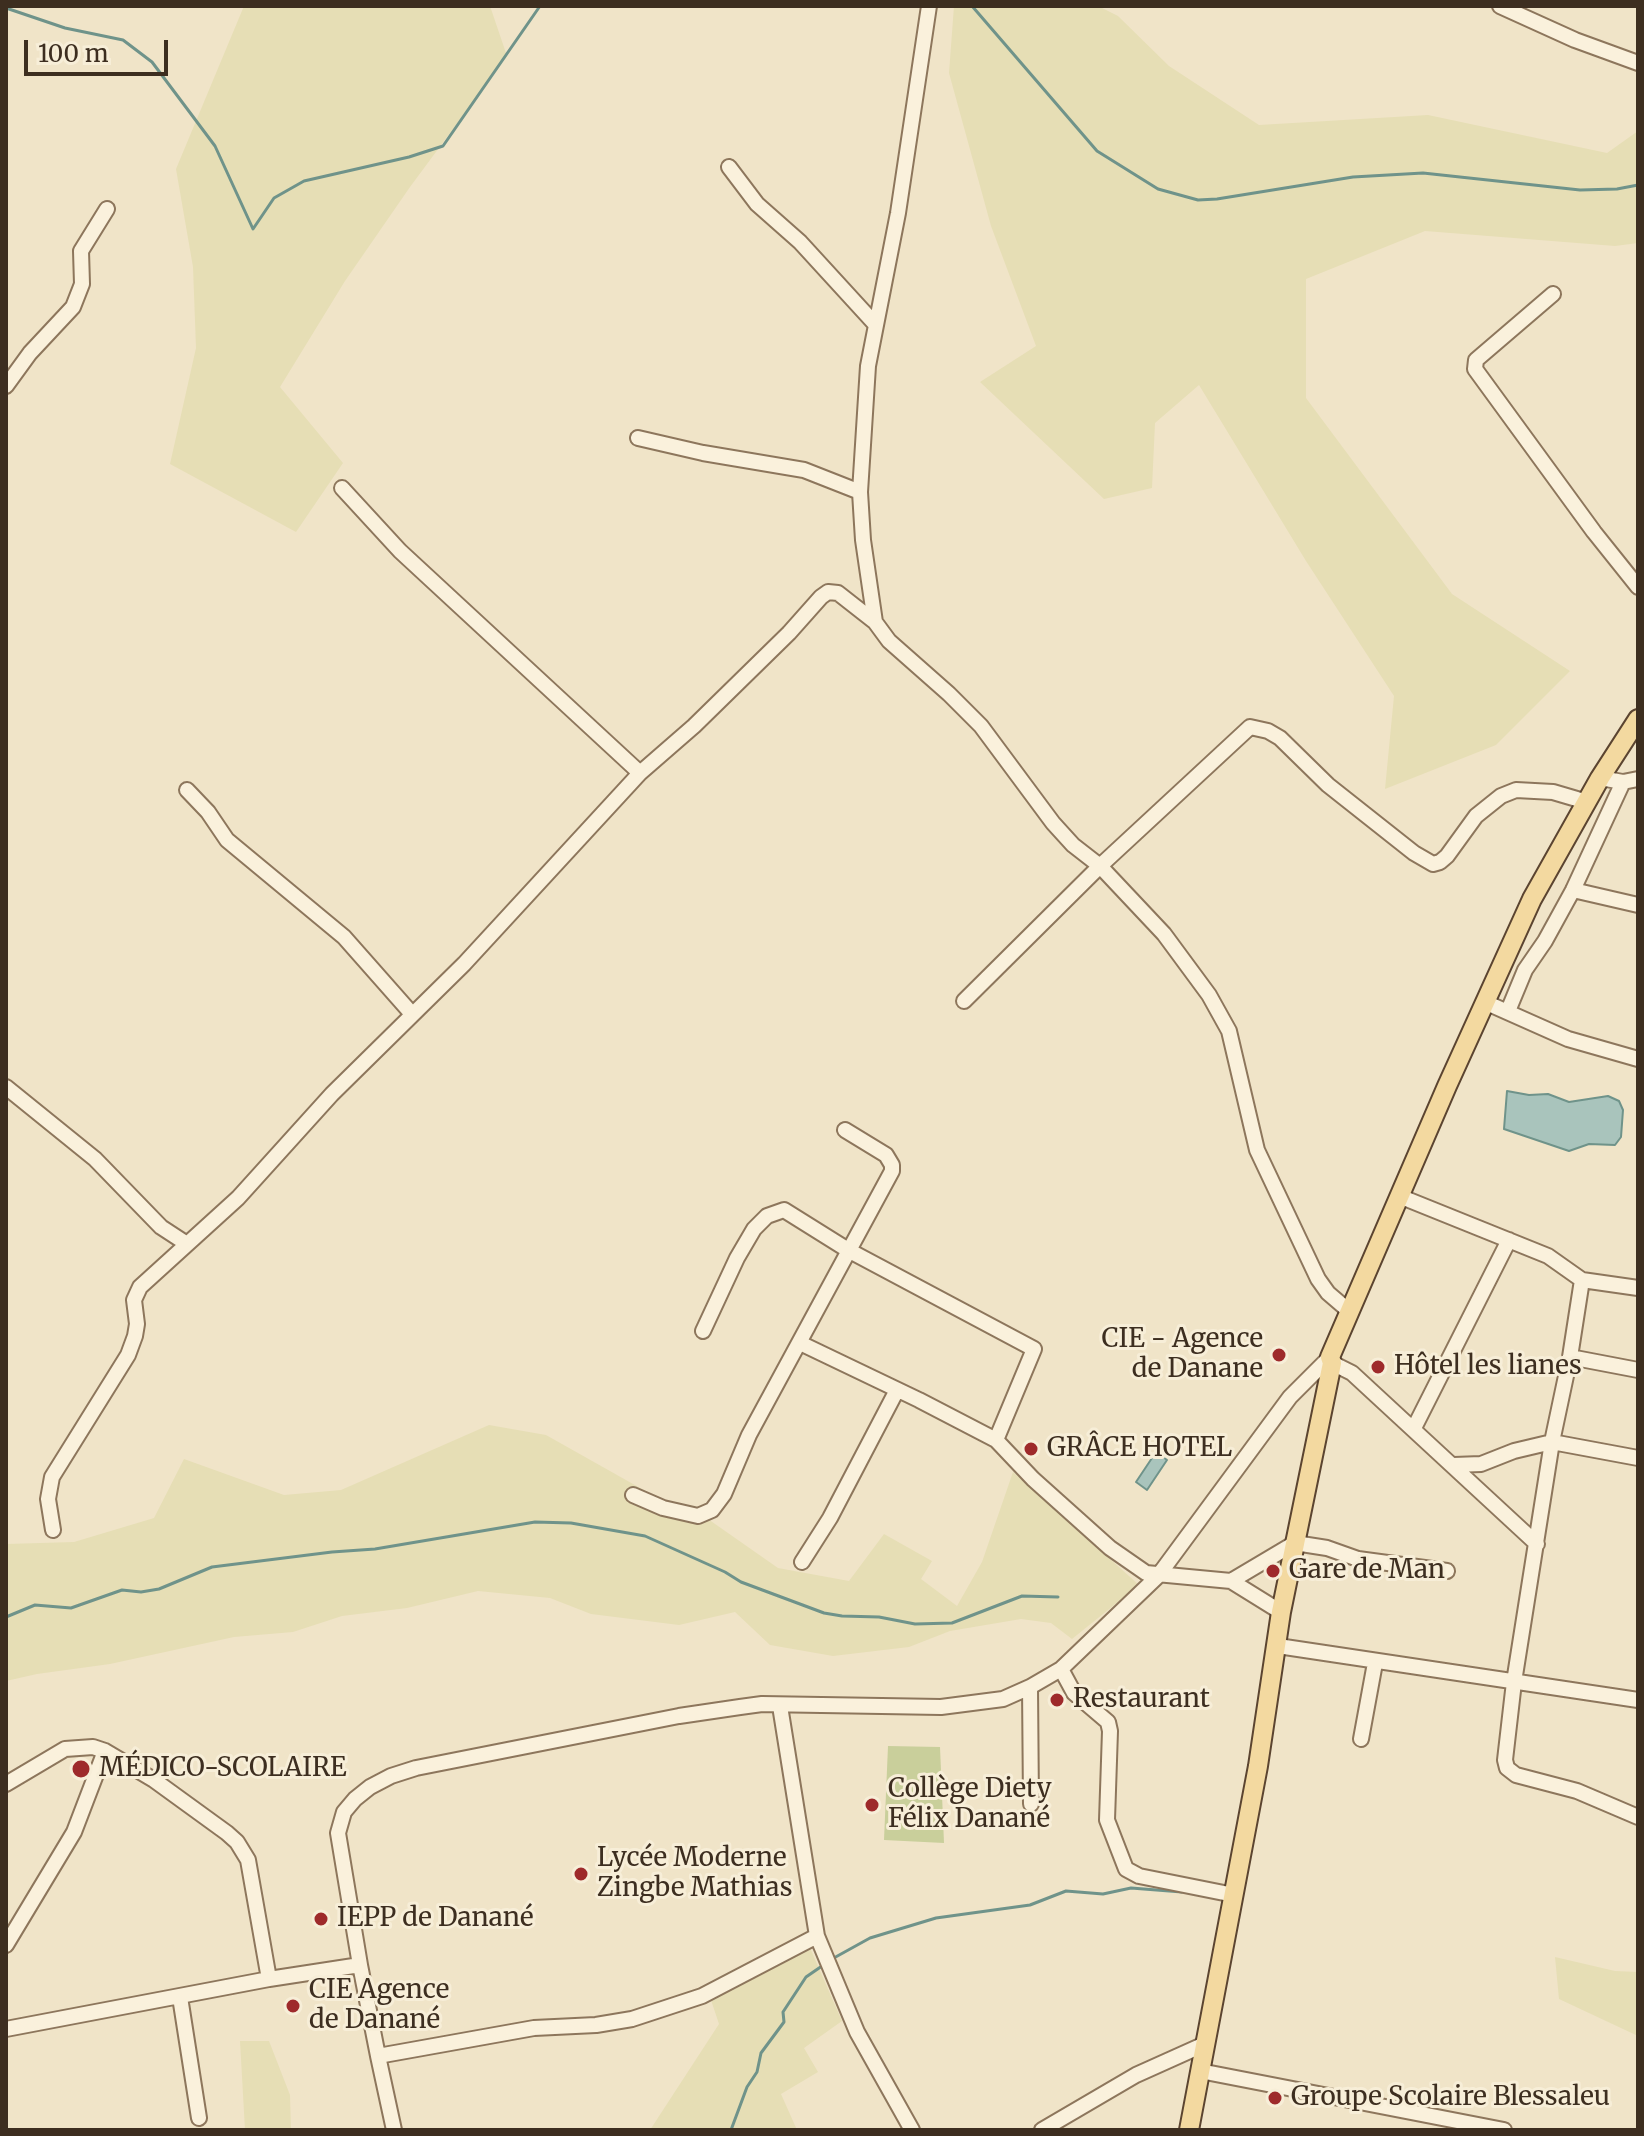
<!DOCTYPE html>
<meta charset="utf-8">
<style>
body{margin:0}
#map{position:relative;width:1644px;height:2136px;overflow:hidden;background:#f0e4c8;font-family:Merriweather,serif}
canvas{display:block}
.frame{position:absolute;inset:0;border:8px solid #3d2e20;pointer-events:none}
.scale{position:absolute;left:24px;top:40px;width:144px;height:36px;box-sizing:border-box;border:4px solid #3d2e20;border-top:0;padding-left:10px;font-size:24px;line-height:28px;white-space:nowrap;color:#3d2e20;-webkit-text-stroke:6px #f7eed8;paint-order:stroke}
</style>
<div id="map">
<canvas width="1644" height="2136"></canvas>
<div class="frame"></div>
<div class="scale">100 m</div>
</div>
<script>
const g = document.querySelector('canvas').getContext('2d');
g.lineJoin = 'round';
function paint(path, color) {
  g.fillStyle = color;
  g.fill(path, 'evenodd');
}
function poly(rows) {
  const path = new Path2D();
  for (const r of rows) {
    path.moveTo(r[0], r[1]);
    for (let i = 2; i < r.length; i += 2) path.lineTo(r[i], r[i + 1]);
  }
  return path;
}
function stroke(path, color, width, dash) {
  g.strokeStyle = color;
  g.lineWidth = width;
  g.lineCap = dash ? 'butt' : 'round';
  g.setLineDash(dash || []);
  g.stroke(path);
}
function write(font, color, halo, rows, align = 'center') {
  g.font = font + ' Merriweather,serif';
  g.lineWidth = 6;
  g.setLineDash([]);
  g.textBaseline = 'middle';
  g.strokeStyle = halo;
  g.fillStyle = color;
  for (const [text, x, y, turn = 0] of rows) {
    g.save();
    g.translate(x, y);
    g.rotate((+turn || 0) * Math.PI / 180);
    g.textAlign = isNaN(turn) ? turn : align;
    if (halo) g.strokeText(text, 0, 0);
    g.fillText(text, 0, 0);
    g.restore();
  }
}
paint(poly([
 [244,6,490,6,507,56,410,187,345,281,280,387,343,463,296,532,170,464,196,348,193,267,176,169],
 [954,6,1098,6,1118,16,1169,66,1259,125,1428,115,1607,153,1638,131,1638,243,1615,246,1425,231,1306,279,1306,398,1452,594,1570,671,1496,745,1385,789,1394,696,1306,561,1199,385,1155,423,1152,488,1104,499,980,382,1036,346,991,226,949,73],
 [489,1425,546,1435,649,1493,708,1519,778,1568,849,1581,884,1534,932,1561,921,1579,957,1606,982,1562,1013,1472,1139,1585,1072,1639,1051,1623,1021,1619,950,1631,909,1647,833,1656,770,1645,735,1612,679,1625,591,1614,550,1598,478,1591,407,1608,342,1616,293,1632,234,1637,110,1664,37,1674,6,1681,6,1544,74,1542,154,1518,184,1459,284,1495,341,1490],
 [810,1948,842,2021,804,2048,818,2072,781,2094,797,2130,650,2130,719,2024,711,2000],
 [1555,1957,1615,1971,1638,1972,1638,2036,1559,1999],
 [240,2041,269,2041,290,2095,291,2130,245,2130]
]), '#e6deb5');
paint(poly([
 [888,1746,940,1747,944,1843,884,1840]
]), '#c9cf9b');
const water = poly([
 [1507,1091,1529,1095,1548,1094,1569,1102,1608,1096,1619,1101,1623,1110,1621,1137,1615,1145,1589,1144,1569,1151,1504,1129,1507,1091],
 [1156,1452,1167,1460,1147,1490,1136,1482,1156,1452]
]);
paint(water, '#a9c4bc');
stroke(water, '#6f938a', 2);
stroke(poly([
 [972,6,1097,151,1158,189,1198,200,1217,199,1353,177,1423,173,1580,190,1617,189,1638,185],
 [6,8,65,28,123,40,152,62,215,146,253,229,274,198,304,181,409,157,443,146,540,6],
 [6,1617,35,1605,71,1608,122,1590,141,1592,159,1589,212,1567,332,1552,375,1549,535,1522,571,1523,645,1536,725,1572,741,1582,824,1613,842,1616,879,1617,915,1624,952,1623,1022,1596,1058,1597],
 [832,1959,870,1938,936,1918,1030,1905,1066,1891,1103,1894,1131,1888,1182,1892],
 [731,2130,747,2087,757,2072,761,2053,784,2022,783,2012,806,1977,822,1966]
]), '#6f938a', 3);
const minor = poly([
 [929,6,898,213,868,366,860,492,863,540,875,622,889,641,949,694,981,726,1053,823,1073,845,1100,866,1164,934,1209,995,1229,1031,1257,1150,1318,1279,1328,1293,1349,1311],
 [1500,6,1575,40,1638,63],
 [729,167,757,204,800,242,876,325],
 [1553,294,1476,360,1475,369,1594,532,1638,587],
 [6,386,30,353,73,307,82,284,81,251,107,209],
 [638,438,703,453,804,470,860,492],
 [342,488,400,551,640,773],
 [1600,778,1623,782,1638,779],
 [187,790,208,812,227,840,344,937,412,1014],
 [1573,890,1638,905],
 [964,1001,1100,866,1250,727,1268,731,1280,738,1328,785,1414,853,1433,864,1440,862,1447,856,1476,816,1501,796,1516,790,1553,792,1587,802],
 [1487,1003,1568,1039,1638,1059],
 [1508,1011,1525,970,1545,941,1573,890,1623,782],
 [6,1087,95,1159,161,1227,187,1244],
 [1399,1196,1548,1256,1582,1280,1570,1357,1552,1442,1514,1682,1505,1760,1507,1768,1516,1775,1577,1791,1638,1817],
 [1582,1280,1638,1288],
 [703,1331,737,1258,754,1229,767,1216,784,1210,848,1250,1034,1349,996,1440,1033,1479,1110,1548,1146,1573,1231,1581,1281,1612],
 [800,1343,919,1400,996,1440],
 [1570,1357,1638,1370],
 [1332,1363,1352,1373,1537,1544],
 [1414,1428,1509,1240],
 [1454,1465,1481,1464,1514,1451,1552,1442,1638,1458],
 [633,1495,663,1508,698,1516,712,1510,724,1494,749,1435,892,1171,892,1165,886,1155,845,1130],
 [53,1530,48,1499,52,1477,128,1355,135,1336,137,1324,134,1300,140,1287,238,1198,332,1094,464,964,640,773,694,726,789,633,821,597,828,592,838,593,875,622],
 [802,1562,830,1518,897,1390],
 [1231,1581,1295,1543,1327,1548,1358,1559,1447,1571],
 [1278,1646,1638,1700],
 [1061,1669,1074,1693,1108,1722,1110,1731,1107,1820,1126,1869,1139,1876,1234,1895],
 [1030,1687,1031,1804],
 [780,1706,817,1936,857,2032,912,2130],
 [1361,1739,1375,1663],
 [6,1784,65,1749,93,1747,105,1751,154,1780,227,1833,237,1842,248,1860,269,1979],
 [6,1945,74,1832,105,1751],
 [360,1965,378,2056,534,2028,596,2025,632,2019,702,1996,817,1936],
 [180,1997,199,2118],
 [6,2029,269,1979,360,1965,338,1833,344,1812,355,1799,370,1787,391,1776,416,1768,679,1716,740,1707,762,1704,941,1707,1003,1699,1030,1687,1061,1669,1158,1576,1290,1397,1330,1357],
 [378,2056,394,2130],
 [1200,2071,1504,2130],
 [1042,2130,1136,2075,1205,2044]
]);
const major = poly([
 [1189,2130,1258,1766,1281,1612,1332,1363,1330,1357,1447,1086,1532,899,1600,778,1638,719]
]);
stroke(minor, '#8d765c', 18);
stroke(major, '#5b4430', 22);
stroke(minor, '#faf1dc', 14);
stroke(major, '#f3d9a0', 18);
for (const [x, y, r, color] of [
 [1279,1355,8,"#9e2a2b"],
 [1378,1367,8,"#9e2a2b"],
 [1031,1449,8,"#9e2a2b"],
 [1273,1571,8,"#9e2a2b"],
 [1057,1700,8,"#9e2a2b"],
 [81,1769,10,"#9e2a2b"],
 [872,1805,8,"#9e2a2b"],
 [581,1874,8,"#9e2a2b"],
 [321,1919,8,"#9e2a2b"],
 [293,2006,8,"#9e2a2b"],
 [1275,2098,8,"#9e2a2b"]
]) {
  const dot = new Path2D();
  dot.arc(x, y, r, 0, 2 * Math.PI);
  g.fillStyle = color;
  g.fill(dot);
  stroke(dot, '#f7eed8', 3);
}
write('26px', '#3d2e20', '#f7eed8', [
 ["CIE - Agence",1263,1340,"right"],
 ["de Danane",1263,1370,"right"],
 ["Hôtel les lianes",1394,1367],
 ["GRÂCE HOTEL",1047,1449],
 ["Gare de Man",1289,1571],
 ["Restaurant",1073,1700],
 ["MÉDICO-SCOLAIRE",99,1769],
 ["Collège Diety",888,1790],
 ["Félix Danané",888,1820],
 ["Lycée Moderne",597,1859],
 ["Zingbe Mathias",597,1889],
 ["IEPP de Danané",337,1919],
 ["CIE Agence",309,1991],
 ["de Danané",309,2021],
 ["Groupe Scolaire Blessaleu",1291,2098]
], 'left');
</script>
